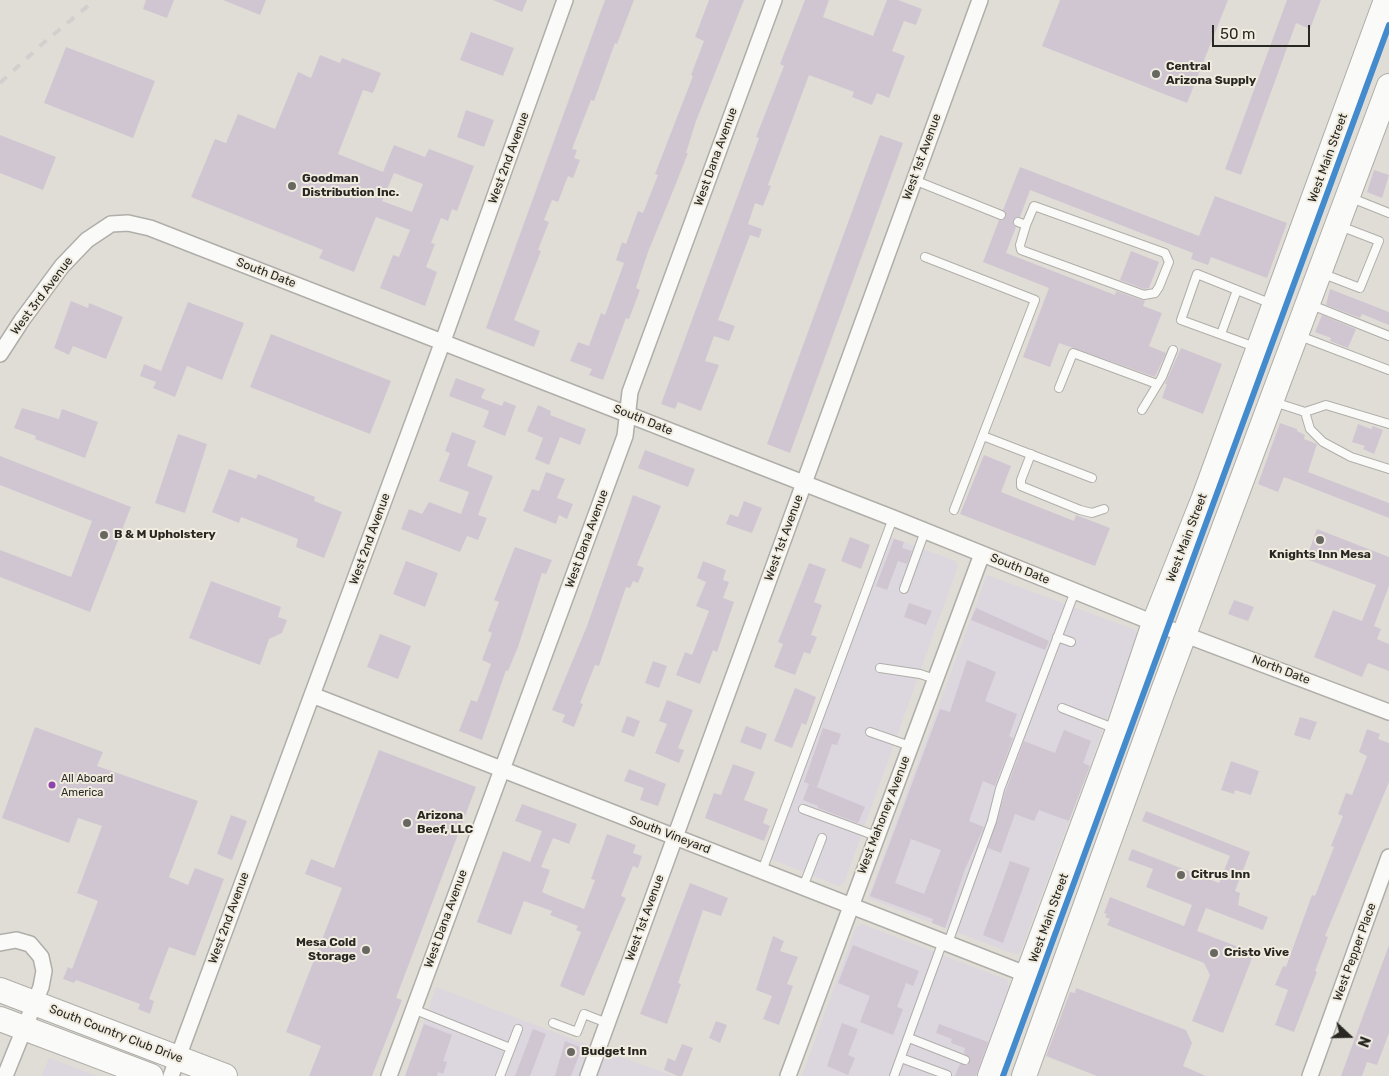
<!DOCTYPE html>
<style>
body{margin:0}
#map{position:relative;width:1389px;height:1076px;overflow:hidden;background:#e0ddd6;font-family:Rubik,sans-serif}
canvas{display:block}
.north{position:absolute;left:1324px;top:1011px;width:50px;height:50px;-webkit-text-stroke:4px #f1ece0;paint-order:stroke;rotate:111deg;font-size:14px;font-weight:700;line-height:20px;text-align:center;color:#282722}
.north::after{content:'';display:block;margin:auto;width:18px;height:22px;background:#282722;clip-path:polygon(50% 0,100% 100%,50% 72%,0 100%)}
.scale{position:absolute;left:1212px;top:25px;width:98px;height:22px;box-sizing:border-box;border:2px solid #282722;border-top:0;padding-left:6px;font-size:15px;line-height:18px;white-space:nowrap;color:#282722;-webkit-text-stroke:4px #f1ece0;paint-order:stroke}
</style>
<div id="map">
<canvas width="1389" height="1076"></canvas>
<div class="north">N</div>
<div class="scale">50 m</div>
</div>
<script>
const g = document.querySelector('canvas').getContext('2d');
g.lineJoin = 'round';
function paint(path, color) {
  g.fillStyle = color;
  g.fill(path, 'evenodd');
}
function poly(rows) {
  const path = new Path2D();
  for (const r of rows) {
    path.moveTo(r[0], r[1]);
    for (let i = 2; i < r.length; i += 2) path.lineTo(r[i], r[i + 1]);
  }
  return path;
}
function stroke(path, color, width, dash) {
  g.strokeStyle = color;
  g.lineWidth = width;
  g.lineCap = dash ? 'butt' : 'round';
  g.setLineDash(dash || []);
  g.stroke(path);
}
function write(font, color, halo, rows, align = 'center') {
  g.font = font + ' Rubik,sans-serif';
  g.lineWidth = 4;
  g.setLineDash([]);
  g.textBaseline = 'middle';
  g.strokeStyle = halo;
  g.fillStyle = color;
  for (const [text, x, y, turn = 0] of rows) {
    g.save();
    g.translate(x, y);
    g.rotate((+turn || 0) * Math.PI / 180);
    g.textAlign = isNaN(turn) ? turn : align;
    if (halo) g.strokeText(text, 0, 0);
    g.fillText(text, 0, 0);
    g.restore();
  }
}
paint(poly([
 [891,537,955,561,958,566,844,883,839,886,771,859],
 [987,575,1135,630,1138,634,1020,953,1014,954,868,898],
 [862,924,1007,980,1010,989,976,1076,802,1076,856,927],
 [436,987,598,1049,674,1076,405,1076],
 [49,1058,97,1076,42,1076]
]), '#dcd6df');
paint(poly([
 [146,0,174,0,167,18,143,9],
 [223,0,266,0,260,15],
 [493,0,527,0,522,12],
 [605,0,634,0,617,44,615,43,594,101,591,100,572,149,577,150,574,158,580,160,573,178,568,176,558,202,552,200,544,220,549,222,538,250,541,251,514,320,540,331,534,347,486,328],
 [709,0,744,0,696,121,686,153,688,153,675,186,648,252,636,288,640,290,629,319,626,318,603,380,589,375,592,369,570,361,578,342,589,346,601,313,605,315,624,263,616,260,622,242,626,244,638,211,643,213,658,175,655,174,693,76,691,75,704,41,695,37],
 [805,0,829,0,823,17,873,36,887,0,898,0,922,9,916,25,904,21,892,51,905,56,889,98,877,93,872,105,852,97,854,92,809,75,768,185,771,186,763,206,755,203,748,224,762,229,759,238,750,235,718,320,735,326,729,341,714,336,705,361,719,365,701,411,678,402,675,409,661,404,759,138,756,137,784,66,780,64],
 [1060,0,1228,0,1187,103,1042,46],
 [1287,0,1321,0,1310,29,1296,23,1241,175,1225,169],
 [471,32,514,48,503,76,460,60],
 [66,47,155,81,133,138,44,103],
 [320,55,340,63,342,58,381,73,373,93,363,90,338,154,383,172,394,145,425,157,429,149,474,166,457,211,452,209,448,221,441,218,431,243,435,244,426,267,437,272,425,306,380,288,393,255,399,257,410,230,376,217,354,272,319,258,323,250,191,197,215,139,226,143,238,114,275,129,298,72,311,78],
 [394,173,423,184,412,212,382,201],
 [466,110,494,120,484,147,457,137],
 [0,135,56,157,43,190,0,173],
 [880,135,903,143,790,453,767,444],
 [1020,167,1199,236,1215,196,1287,223,1267,278,1211,257,1208,265,1191,259,1193,253,1030,190,1020,217,1013,220,1013,223,1016,227,1006,253,1115,295,1116,291,1145,301,1143,306,1162,313,1149,346,1166,353,1155,377,1059,343,1050,367,1023,357,1049,288,983,262,999,220,1006,217,1003,210],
 [1374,170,1389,175,1382,198,1367,192],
 [1131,251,1159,262,1149,288,1144,289,1120,280],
 [1330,289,1389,312,1389,325,1362,314,1360,318,1326,305],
 [71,301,88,308,89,303,123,317,106,359,73,346,69,355,54,348],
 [188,302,244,323,222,380,187,366,175,397,153,388,156,382,140,376,144,364,161,371],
 [1322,315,1356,329,1348,348,1330,341,1331,338,1315,332],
 [271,334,391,381,370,434,250,387],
 [1181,348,1222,364,1203,414,1162,398,1167,384,1165,384],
 [456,378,485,389,481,398,502,406,504,401,516,406,505,436,483,427,489,411,449,396],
 [538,405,551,411,550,415,586,429,580,445,560,437,549,465,535,459,543,438,527,431],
 [22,408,59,419,62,409,98,422,85,458,35,439,36,436,14,428],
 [1280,423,1297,429,1297,431,1305,435,1304,439,1317,444,1308,472,1389,503,1389,518,1284,477,1278,492,1258,484],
 [1358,424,1371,429,1373,426,1383,430,1374,454,1363,449,1365,446,1352,442],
 [452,432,476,441,467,466,493,476,478,515,487,518,478,540,467,536,460,552,401,529,409,509,422,514,429,502,461,514,469,492,439,481,450,453,445,451],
 [178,434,207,444,185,513,155,503],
 [645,450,695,469,688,487,638,468],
 [984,455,1011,466,1001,492,1074,521,1076,515,1110,528,1095,566,960,514],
 [0,456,131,507,90,612,0,577,0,550,71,577,92,521,0,485],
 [229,469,256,479,258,474,315,497,314,501,342,512,324,558,296,547,298,539,241,517,239,523,212,512],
 [546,472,565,479,557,498,573,504,567,519,559,515,556,524,523,511,532,489,539,491],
 [633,495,661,506,637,565,644,568,638,583,633,581,630,588,626,587,599,666,595,665,580,703,583,704,574,727,562,722,565,715,552,710,587,626],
 [744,501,762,508,752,533,726,524,730,514,738,517],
 [1317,529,1389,557,1389,586,1374,626,1381,629,1377,639,1389,644,1389,671,1368,663,1362,677,1314,657,1333,610,1362,621,1376,585,1306,559],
 [850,537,870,545,861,569,841,561],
 [894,539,904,542,902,548,912,551,907,564,898,561,887,590,876,586],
 [515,547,552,560,546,574,542,573,518,647,508,671,506,670,482,740,459,731,471,700,477,702,491,664,482,660,492,633,488,631,499,602,494,600],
 [406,561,438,573,425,607,393,594],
 [703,561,726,570,723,580,729,582,723,598,734,602,717,652,713,650,700,684,676,675,685,652,692,655,709,611,696,606,706,582,697,578],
 [809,563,826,569,814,602,822,605,811,635,817,637,810,654,804,652,795,675,774,667,783,644,778,642],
 [211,581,281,607,278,617,287,620,282,633,269,639,260,665,189,638],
 [1234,600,1254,607,1248,621,1228,614],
 [909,603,932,611,926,625,904,617],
 [976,608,1049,641,1045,650,971,620],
 [380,634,411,646,398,679,367,667],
 [967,660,996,672,985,701,1017,714,1009,736,1013,738,995,786,983,781,969,821,984,827,965,869,945,928,932,923,933,919,870,896,940,709,950,712],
 [911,839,941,850,924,894,895,883],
 [653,661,667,666,659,688,645,683],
 [795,688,816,697,806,725,802,723,792,748,774,741],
 [667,700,693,710,678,748,684,750,679,763,655,753,667,724,659,721],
 [627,716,640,721,634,737,621,732],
 [1300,717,1317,722,1310,740,1294,735],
 [746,726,767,734,761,750,740,742],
 [35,727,103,752,97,766,198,801,169,877,188,885,195,868,224,879,195,956,169,947,149,999,154,1001,150,1014,138,1009,140,1004,76,980,74,983,63,979,68,967,72,969,98,901,77,893,102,826,78,818,69,843,2,818],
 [823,728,841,734,837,745,832,744,817,787,804,782],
 [1367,729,1380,734,1378,739,1389,743,1389,782,1325,936,1328,937,1315,971,1317,972,1294,1032,1275,1025,1288,990,1275,985,1283,966,1286,967,1312,895,1315,896,1334,847,1331,846,1343,816,1338,814,1346,793,1352,795,1367,756,1359,752],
 [1064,730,1091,741,1083,763,1090,766,1069,821,1039,810,1034,821,1015,814,1001,853,988,848,1006,790,1024,741,1055,753],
 [379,750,476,787,396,998,402,1000,372,1076,309,1076,321,1046,286,1032,342,888,305,874,311,859,334,868],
 [1231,761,1259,771,1251,795,1235,790,1234,794,1221,790],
 [733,764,755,772,744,800,768,809,763,823,770,826,764,841,705,818,714,793,721,795],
 [629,769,666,784,658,806,640,800,644,788,624,781],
 [809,784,865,807,858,823,818,808,818,806,803,800],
 [522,804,577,824,569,844,553,838,541,867,550,870,542,892,551,896,584,909,595,880,591,879,607,834,636,845,633,853,642,856,638,868,633,866,621,896,626,898,584,996,560,986,581,932,576,930,578,926,550,915,552,911,524,901,511,935,477,922,503,851,530,862,542,831,515,821],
 [1146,811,1250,852,1235,891,1240,893,1238,905,1268,917,1263,930,1206,908,1197,931,1254,953,1223,1033,1192,1021,1210,975,1204,963,1107,925,1110,919,1105,917,1107,914,1104,913,1110,897,1184,926,1192,905,1146,887,1153,869,1128,860,1132,849,1219,883,1230,856,1142,821],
 [231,815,247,821,232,860,217,854],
 [1010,861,1030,868,1003,943,983,935],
 [690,883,728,898,721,916,703,910,678,983,681,984,667,1024,640,1014],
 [773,936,784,941,780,951,798,957,787,984,793,986,779,1025,763,1019,772,996,756,990],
 [853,945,919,971,913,986,906,983,897,1007,903,1009,893,1035,860,1022,870,996,838,983],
 [1389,945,1389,1033,1377,1065,1367,1062,1362,1076,1341,1076],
 [1076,988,1186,1030,1192,1043,1183,1066,1206,1076,1097,1076,1046,1056,1070,992,1075,993],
 [716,1021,727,1025,720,1043,709,1038],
 [842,1023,858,1029,848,1055,855,1058,848,1075,827,1066],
 [424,1024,452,1035,443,1061,447,1062,443,1074,438,1072,437,1076,405,1076],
 [939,1024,988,1042,976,1076,955,1076,960,1064,968,1065,970,1059,964,1053,965,1048,951,1043,952,1039,936,1033],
 [533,1029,546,1034,530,1076,515,1076],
 [565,1041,582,1048,571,1076,555,1076],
 [682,1044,693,1048,682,1076,678,1076,664,1070,668,1058,675,1061]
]), '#d0c6d2');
const lane = poly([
 [914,180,1001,215],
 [1349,197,1389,213],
 [1018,222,1026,225,1034,206,1165,253,1169,262,1159,287,1155,293,1144,295,1021,250,1020,245,1026,225],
 [925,257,1035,300,954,510],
 [1321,273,1360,288,1379,241,1340,226],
 [1309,304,1389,336],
 [1221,334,1237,290],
 [1297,335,1389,370],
 [1255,347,1181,320,1197,274,1272,304],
 [1059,388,1073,353,1157,384],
 [1274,402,1305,412,1326,405,1389,424],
 [1142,410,1162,377,1173,350],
 [1305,412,1310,429,1323,442,1351,457,1389,469],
 [983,436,1092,478],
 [1031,454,1021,480,1021,486,1080,510,1092,513,1104,509],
 [904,589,925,531],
 [1057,637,1071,642],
 [880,668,920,674,935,679],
 [1062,708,1116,729],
 [870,732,910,746],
 [803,809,876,836],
 [762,871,893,518],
 [803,887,822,838],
 [948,943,992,821,1000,789,1075,591],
 [413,1009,510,1048],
 [553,1023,577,1032,584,1014,607,1023],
 [909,1038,965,1060],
 [901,1058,947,1075],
 [500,1076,518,1029],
 [894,1076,943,941]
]);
const street = poly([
 [0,354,22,320,62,266,87,240,111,224,128,223,150,228,893,518,1154,623,1389,712],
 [312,695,1028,975],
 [0,943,16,940,30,944,41,957,44,971,41,987,5,1076],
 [171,1076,443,341,565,0],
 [389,1076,625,436,630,392,774,0],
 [588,1076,980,0],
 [788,1076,982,554],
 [1310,1076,1389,857]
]);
const primary = poly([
 [0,990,225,1076],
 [0,1019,151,1076],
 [990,1076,1118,730,1154,623,1203,500,1386,0],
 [1024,1076,1163,691,1389,86]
]);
stroke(lane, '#b0aea9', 10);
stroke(street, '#b0aea9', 18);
stroke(primary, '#b0aea9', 26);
stroke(lane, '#fafaf9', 8);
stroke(street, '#fafaf9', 15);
stroke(primary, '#fafaf9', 24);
stroke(poly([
 [0,83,41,45,95,0]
]), '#d1d0ce', 4, [9, 9]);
stroke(poly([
 [1003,1076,1389,25]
]), '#448bcd', 6);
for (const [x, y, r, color] of [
 [1156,74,5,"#686761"],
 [292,186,5,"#686761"],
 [104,535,5,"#686761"],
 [1320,540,5,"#686761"],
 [52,785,4.5,"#8e44ad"],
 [407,823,5,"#686761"],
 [1181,875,5,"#686761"],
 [366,950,5,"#686761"],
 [1214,953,5,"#686761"],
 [571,1052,5,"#686761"]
]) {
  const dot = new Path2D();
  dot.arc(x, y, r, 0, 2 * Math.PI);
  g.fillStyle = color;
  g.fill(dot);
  stroke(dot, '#f1ece0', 2);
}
write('11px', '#282722', '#f1ece0', [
 ["All Aboard",61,779],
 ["America",61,793]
], 'left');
write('bold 12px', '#282722', '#f1ece0', [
 ["Central",1166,67],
 ["Arizona Supply",1166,81],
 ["Goodman",302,179],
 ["Distribution Inc.",302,193],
 ["B & M Upholstery",114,535],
 ["Knights Inn Mesa",1320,555,"center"],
 ["Arizona",417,816],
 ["Beef, LLC",417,830],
 ["Citrus Inn",1191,875],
 ["Mesa Cold",356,943,"right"],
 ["Storage",356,957,"right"],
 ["Cristo Vive",1224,953],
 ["Budget Inn",581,1052]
], 'left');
write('12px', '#282722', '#f1ece0', [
 ["West Dana Avenue",716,157,-70],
 ["West 1st Avenue",922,157,-70],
 ["West 2nd Avenue",509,158,-70],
 ["West Main Street",1328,158,-70],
 ["South Date",266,273,21],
 ["West 3rd Avenue",42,296,-53],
 ["South Date",643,420,22],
 ["West 1st Avenue",784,538,-70],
 ["West Main Street",1187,538,-69],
 ["West 2nd Avenue",370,539,-70],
 ["West Dana Avenue",587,539,-70],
 ["South Date",1020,569,22],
 ["North Date",1281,670,21],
 ["West Mahoney Avenue",884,815,-69],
 ["South Vineyard",670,835,21],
 ["West 2nd Avenue",229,918,-70],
 ["West 1st Avenue",645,918,-70],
 ["West Main Street",1049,918,-70],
 ["West Dana Avenue",446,919,-70],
 ["West Pepper Place",1355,952,-70],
 ["South Country Club Drive",116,1034,21]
]);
</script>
